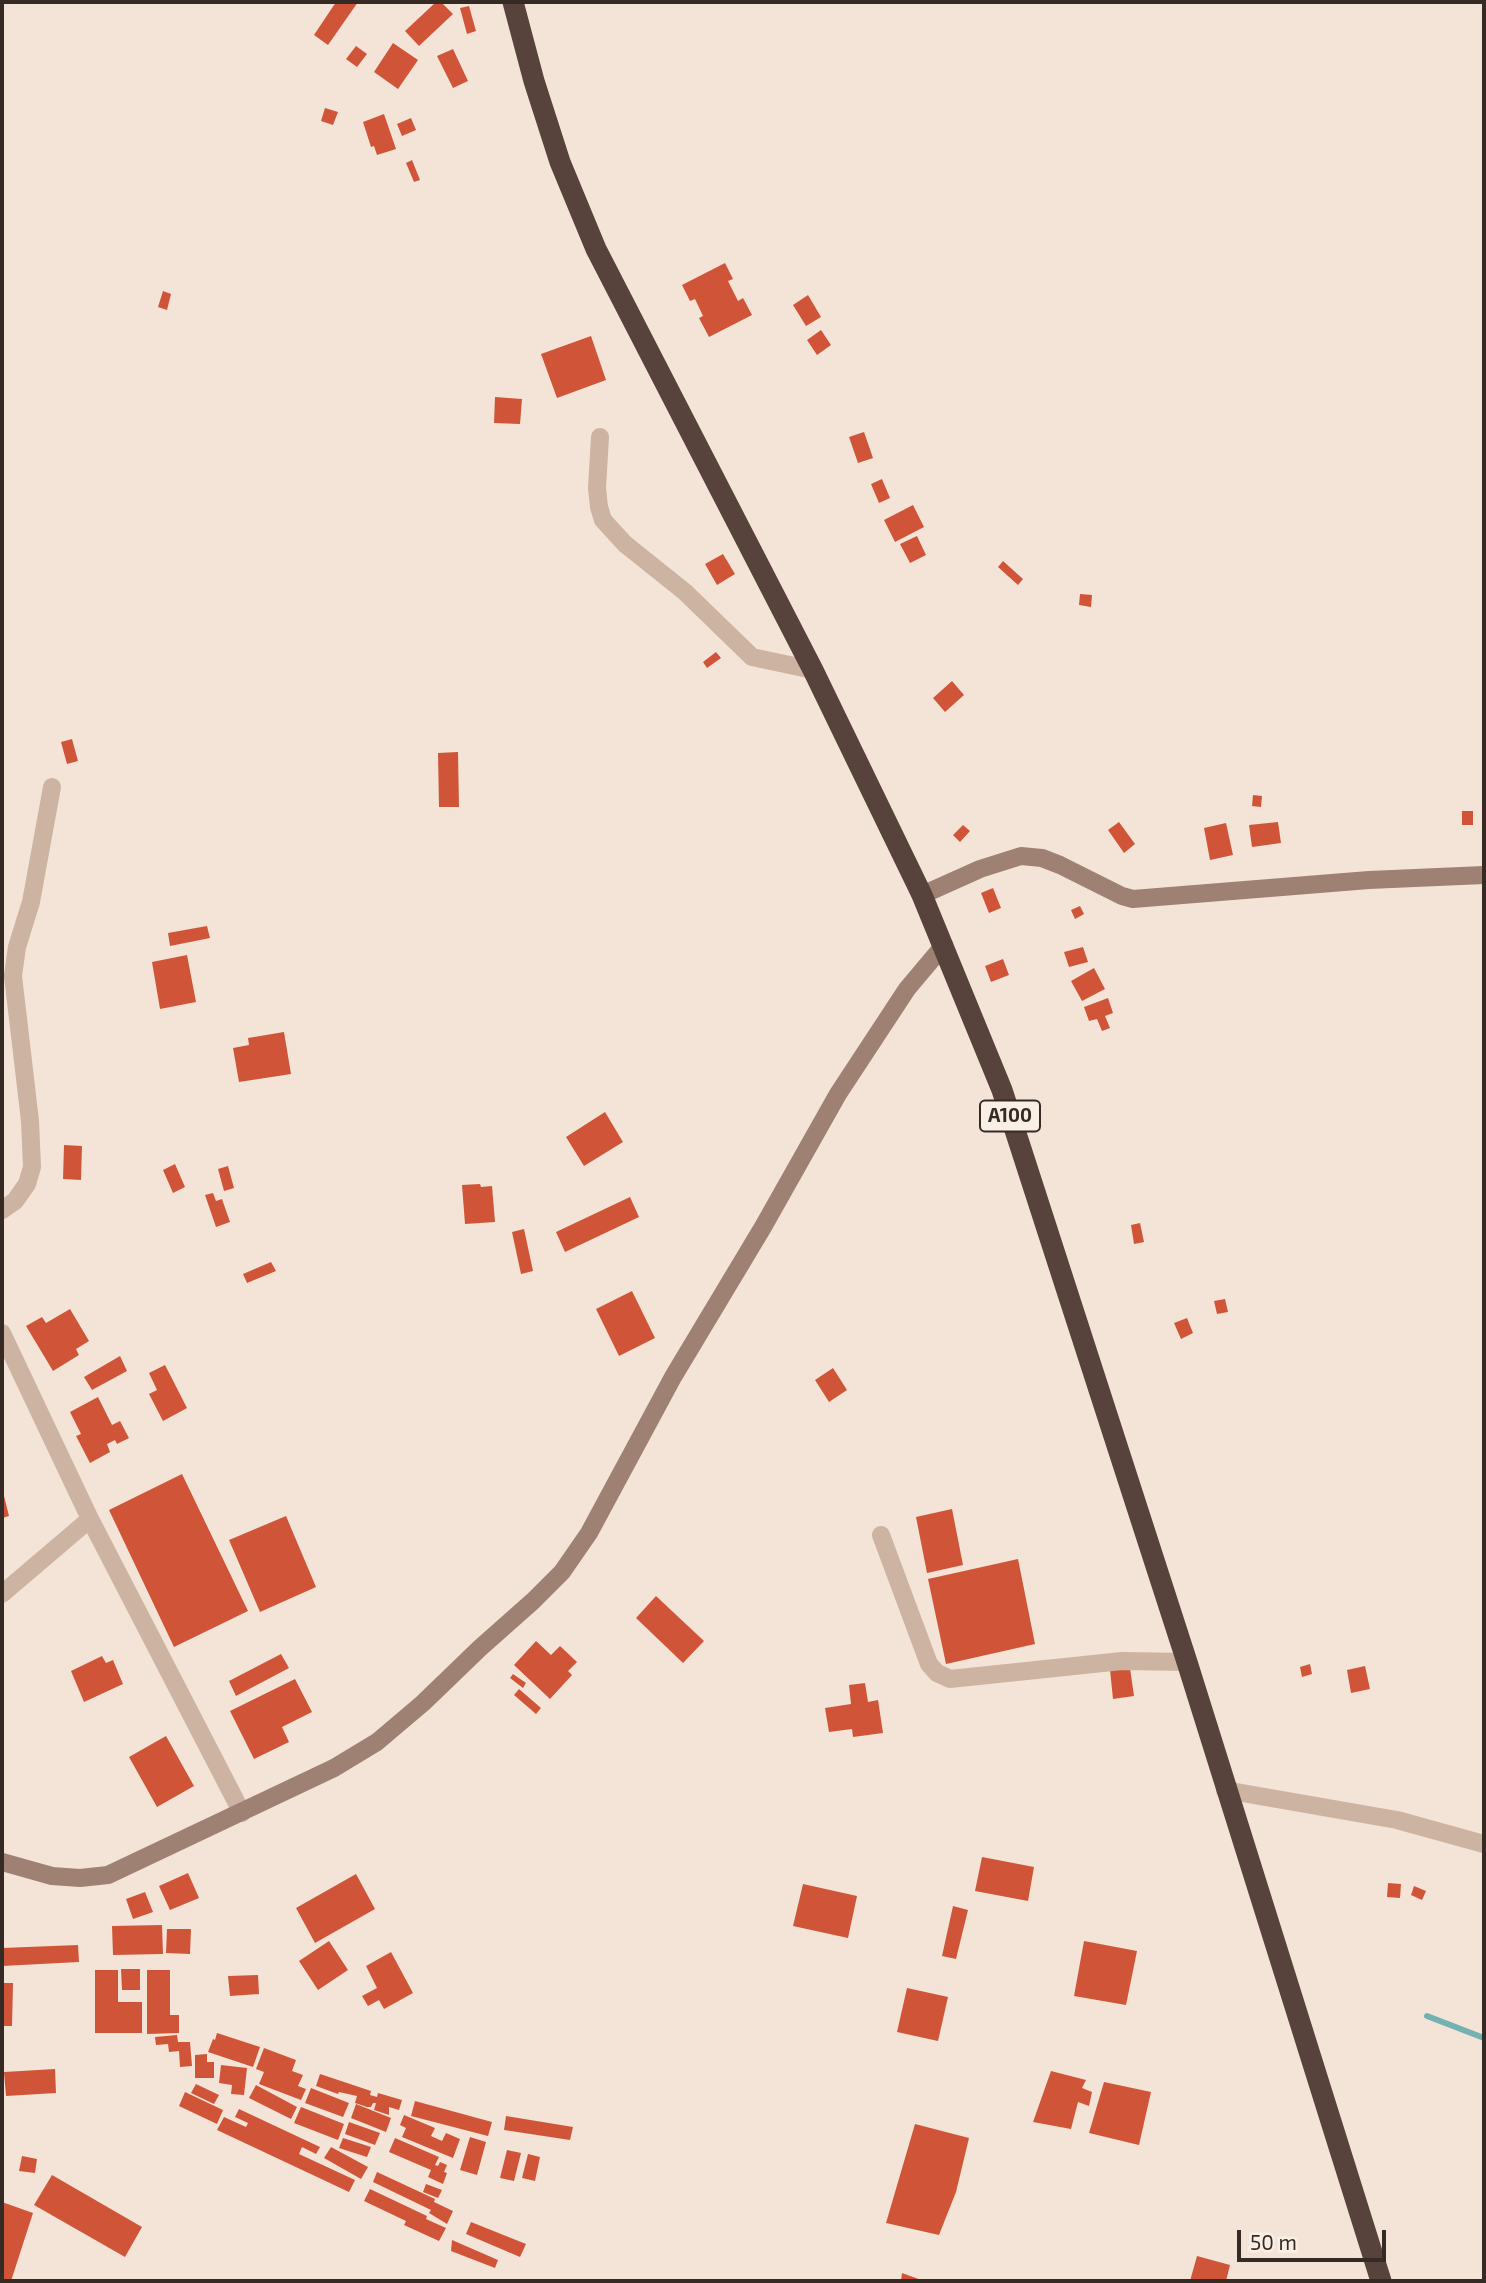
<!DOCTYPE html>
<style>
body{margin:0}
#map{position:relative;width:1486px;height:2283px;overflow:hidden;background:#f3e4d7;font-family:"Exo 2",sans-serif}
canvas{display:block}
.frame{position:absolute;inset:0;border:4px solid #362a25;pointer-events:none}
.scale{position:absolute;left:1237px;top:2230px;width:149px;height:32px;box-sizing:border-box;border:4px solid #362a25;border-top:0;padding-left:9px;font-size:21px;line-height:24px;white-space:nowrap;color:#362a25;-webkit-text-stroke:5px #faefe4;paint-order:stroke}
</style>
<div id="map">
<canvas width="1486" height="2283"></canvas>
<div class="frame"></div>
<div class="scale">50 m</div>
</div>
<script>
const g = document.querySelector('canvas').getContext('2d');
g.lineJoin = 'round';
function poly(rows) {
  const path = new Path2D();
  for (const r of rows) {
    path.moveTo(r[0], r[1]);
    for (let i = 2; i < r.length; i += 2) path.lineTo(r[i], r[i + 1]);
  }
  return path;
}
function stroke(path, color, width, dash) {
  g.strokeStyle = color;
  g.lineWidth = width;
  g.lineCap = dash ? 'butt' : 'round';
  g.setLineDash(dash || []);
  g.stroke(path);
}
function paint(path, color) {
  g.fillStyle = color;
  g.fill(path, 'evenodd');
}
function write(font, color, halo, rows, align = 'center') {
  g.font = font + ' "Exo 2",sans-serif';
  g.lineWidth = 5;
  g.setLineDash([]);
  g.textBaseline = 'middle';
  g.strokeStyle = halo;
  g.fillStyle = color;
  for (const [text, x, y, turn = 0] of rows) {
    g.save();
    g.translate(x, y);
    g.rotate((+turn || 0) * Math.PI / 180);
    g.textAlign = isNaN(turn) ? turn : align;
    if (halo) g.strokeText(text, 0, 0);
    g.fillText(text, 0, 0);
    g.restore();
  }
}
stroke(poly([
 [1427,2016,1484,2038]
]), '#74b2b1', 6);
paint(poly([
 [336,2,358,2,328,45,314,35],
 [436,2,441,2,453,14,419,46,405,31],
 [469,6,476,31,467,34,460,8],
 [393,43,418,60,398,89,374,72],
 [356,46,367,54,357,67,346,59],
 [453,49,468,81,453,88,437,56],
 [325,108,338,112,333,125,321,121],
 [384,114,396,149,377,155,374,146,371,147,363,122],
 [411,118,416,130,402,136,397,124],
 [412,160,420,180,414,182,406,163],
 [725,263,733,279,728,281,738,301,743,298,752,315,709,337,699,318,703,316,695,299,690,301,682,285],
 [163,291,171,294,167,310,158,307],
 [808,295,821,317,806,326,793,305],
 [821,330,831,345,817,355,807,340],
 [591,336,606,380,557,398,541,354],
 [495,397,522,399,520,424,494,423],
 [864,432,873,458,858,463,849,437],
 [882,479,890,498,879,503,871,484],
 [913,505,924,527,895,542,884,520],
 [917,536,926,555,910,563,900,544],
 [723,554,735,574,717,585,705,564],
 [1003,561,1023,579,1018,585,998,567],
 [1080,594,1092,595,1091,607,1079,605],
 [716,652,721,658,707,668,703,662],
 [952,681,964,695,945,712,933,698],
 [72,739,78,761,67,764,61,742],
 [458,752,459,807,439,807,438,753],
 [1253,795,1262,796,1261,807,1252,806],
 [1462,811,1473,811,1473,825,1462,825],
 [1119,822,1135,844,1124,853,1108,830],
 [1278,822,1281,843,1252,847,1249,825],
 [1226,823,1233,855,1210,860,1204,828],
 [963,825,970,831,960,842,953,835],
 [993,888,1001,908,989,913,981,893],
 [1080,906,1084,914,1075,919,1071,910],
 [207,926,210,938,170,946,168,933],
 [1083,947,1088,962,1069,967,1064,952],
 [187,955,196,1002,160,1009,152,962],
 [1003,959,1009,975,991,982,985,966],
 [1094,968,1105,989,1082,1001,1071,981],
 [1108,998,1113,1013,1105,1016,1110,1028,1102,1031,1097,1019,1089,1021,1084,1007],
 [284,1032,291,1074,239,1082,233,1048,249,1045,248,1038],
 [605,1112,623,1142,584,1166,566,1137],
 [64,1145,82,1146,81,1180,63,1179],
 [175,1164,185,1187,173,1193,163,1170],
 [228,1166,234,1188,224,1191,218,1169],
 [480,1184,481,1187,492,1186,495,1222,465,1224,462,1185],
 [213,1193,216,1201,222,1199,230,1222,216,1227,205,1195],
 [630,1197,639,1217,565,1252,556,1232],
 [1140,1223,1144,1242,1134,1244,1131,1225],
 [524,1229,533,1271,521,1274,512,1232],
 [271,1262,276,1271,247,1283,243,1274],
 [632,1291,655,1338,619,1356,596,1309],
 [1225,1299,1228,1312,1217,1314,1214,1301],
 [70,1309,89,1341,76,1349,79,1355,53,1371,26,1326,42,1317,46,1323],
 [1187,1318,1193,1333,1181,1339,1174,1323],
 [120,1356,127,1371,92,1390,84,1377],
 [165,1365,187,1408,163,1421,149,1394,157,1390,149,1373],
 [833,1368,847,1390,829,1402,815,1380],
 [98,1397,112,1425,120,1421,129,1438,117,1444,115,1440,107,1444,110,1452,90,1463,76,1436,81,1434,70,1412],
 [182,1474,248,1611,174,1647,109,1510],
 [2,1488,9,1516,2,1518],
 [952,1509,963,1565,927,1573,916,1517],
 [286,1516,316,1587,260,1612,229,1540],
 [1018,1559,1035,1644,946,1664,928,1579],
 [656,1596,704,1641,683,1663,636,1618],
 [536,1641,551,1655,560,1646,577,1662,568,1671,572,1675,550,1699,514,1665],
 [281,1654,289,1668,236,1696,229,1681],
 [102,1656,106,1663,113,1660,123,1684,84,1702,71,1671],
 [1310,1664,1312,1674,1302,1677,1300,1667],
 [1365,1666,1370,1689,1351,1693,1347,1670],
 [1130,1668,1134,1696,1113,1699,1110,1670],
 [513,1674,526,1683,523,1688,510,1678],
 [295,1679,312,1712,282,1727,289,1742,254,1759,230,1711],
 [865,1683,868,1702,878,1700,883,1733,853,1737,852,1729,829,1732,825,1708,851,1704,849,1685],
 [519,1689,541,1708,536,1714,514,1695],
 [166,1736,194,1786,157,1807,129,1757],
 [982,1857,1034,1867,1028,1901,975,1891],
 [188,1873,199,1898,170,1910,159,1886],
 [356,1874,375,1909,315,1943,296,1908],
 [1388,1883,1401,1884,1400,1898,1387,1897],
 [803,1884,857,1896,848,1938,793,1926],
 [1414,1886,1426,1891,1422,1900,1411,1895],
 [145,1892,153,1912,133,1919,126,1899],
 [953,1906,968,1910,956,1959,942,1956],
 [162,1925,163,1954,113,1955,112,1926],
 [167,1929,191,1929,190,1954,166,1953],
 [329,1941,348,1970,318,1990,299,1961],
 [1084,1941,1137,1951,1126,2005,1074,1996],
 [78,1945,79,1962,2,1966,2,1948],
 [391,1952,413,1993,384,2009,379,2000,368,2006,362,1996,377,1988,366,1966],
 [121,1969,140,1969,140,1990,122,1990],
 [95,1970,118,1970,118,2002,142,2002,142,2033,95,2033],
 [147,1970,170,1970,170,2015,179,2015,179,2033,147,2034],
 [258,1975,259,1994,230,1996,228,1976],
 [2,1983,13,1983,12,2026,2,2026],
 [907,1988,948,1997,938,2041,897,2032],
 [217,2033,260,2047,253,2067,208,2052,213,2039,215,2040],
 [177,2035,178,2042,190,2042,192,2066,180,2067,179,2051,169,2052,168,2044,156,2045,155,2037],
 [264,2048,296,2060,292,2071,303,2075,298,2086,306,2089,301,2100,259,2084,264,2072,256,2069],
 [207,2054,207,2062,214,2062,214,2078,195,2078,195,2055],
 [221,2065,247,2068,244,2095,231,2094,232,2085,219,2083],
 [55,2069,56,2093,6,2096,4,2072],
 [1051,2071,1086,2080,1082,2088,1092,2092,1089,2106,1078,2102,1071,2129,1033,2122],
 [320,2074,371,2091,370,2095,377,2097,378,2093,402,2100,399,2110,389,2107,389,2115,374,2110,376,2103,373,2103,371,2107,367,2107,355,2103,357,2096,339,2092,338,2094,316,2086],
 [1104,2082,1151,2092,1139,2145,1089,2133],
 [196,2084,219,2095,214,2104,191,2093],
 [256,2085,297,2107,291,2119,249,2098],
 [311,2088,349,2103,343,2117,305,2103],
 [185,2092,223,2110,217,2124,179,2106],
 [415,2101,492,2122,488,2136,411,2116],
 [356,2104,391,2118,386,2132,351,2118],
 [301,2107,344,2124,338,2140,294,2123],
 [239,2109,320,2147,316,2154,302,2147,299,2154,355,2180,349,2192,217,2130,224,2117,246,2127,248,2123,235,2117],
 [404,2115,435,2128,431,2136,442,2141,446,2133,460,2139,453,2158,402,2137,406,2128,400,2125],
 [506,2116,573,2127,570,2140,504,2130],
 [349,2122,380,2133,375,2145,345,2134],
 [915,2124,969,2138,956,2192,939,2235,886,2223],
 [470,2137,486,2142,477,2175,460,2170],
 [343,2138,371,2147,367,2157,339,2148],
 [395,2138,439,2157,435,2165,438,2166,440,2162,447,2165,444,2172,447,2173,443,2184,428,2177,431,2170,389,2152],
 [331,2147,368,2167,361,2179,324,2158],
 [507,2150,521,2153,514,2181,500,2178],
 [528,2154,540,2157,535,2181,522,2178],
 [22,2156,37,2159,35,2173,19,2171],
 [377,2172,435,2199,434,2202,453,2211,447,2224,429,2213,431,2210,373,2182],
 [52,2175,142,2227,125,2257,34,2205],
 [426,2184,442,2190,438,2198,423,2192],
 [370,2189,427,2216,426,2219,446,2228,439,2241,404,2225,406,2221,364,2201],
 [2,2202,33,2213,11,2281,2,2281],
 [471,2222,526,2244,520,2257,466,2234],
 [452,2240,498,2260,495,2268,451,2251],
 [1197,2256,1230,2265,1226,2281,1190,2281],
 [902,2273,924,2281,901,2281]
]), '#d05538');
stroke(poly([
 [600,437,597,488,599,507,603,520,625,544,685,592,752,657,813,670],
 [2,1210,15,1201,27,1184,32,1167,30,1121,13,976,17,947,31,902,52,787],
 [2,1333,90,1519,242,1813],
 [881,1535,929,1664,937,1673,950,1679,1122,1661,1187,1662],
 [2,1594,90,1519],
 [1225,1790,1397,1820,1484,1844]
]), '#ccb3a2', 18);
stroke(poly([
 [922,895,980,869,1021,856,1042,858,1060,865,1122,896,1133,899,1369,880,1484,875],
 [2,1862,52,1876,80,1878,108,1875,334,1768,377,1742,423,1703,480,1648,533,1601,562,1572,589,1533,673,1377,763,1227,838,1094,907,989,944,945]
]), '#9f8174', 18);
stroke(poly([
 [513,2,534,81,560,162,596,249,813,670,922,895,1002,1090,1187,1662,1381,2281]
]), '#58433c', 21);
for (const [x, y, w] of [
 [1010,1116,60]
]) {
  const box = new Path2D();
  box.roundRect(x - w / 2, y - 15.5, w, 31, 5);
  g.fillStyle = '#faefe4';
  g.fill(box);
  stroke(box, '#362a25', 2);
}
write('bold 19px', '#362a25', null, [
 ["A100",1010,1116]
]);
</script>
